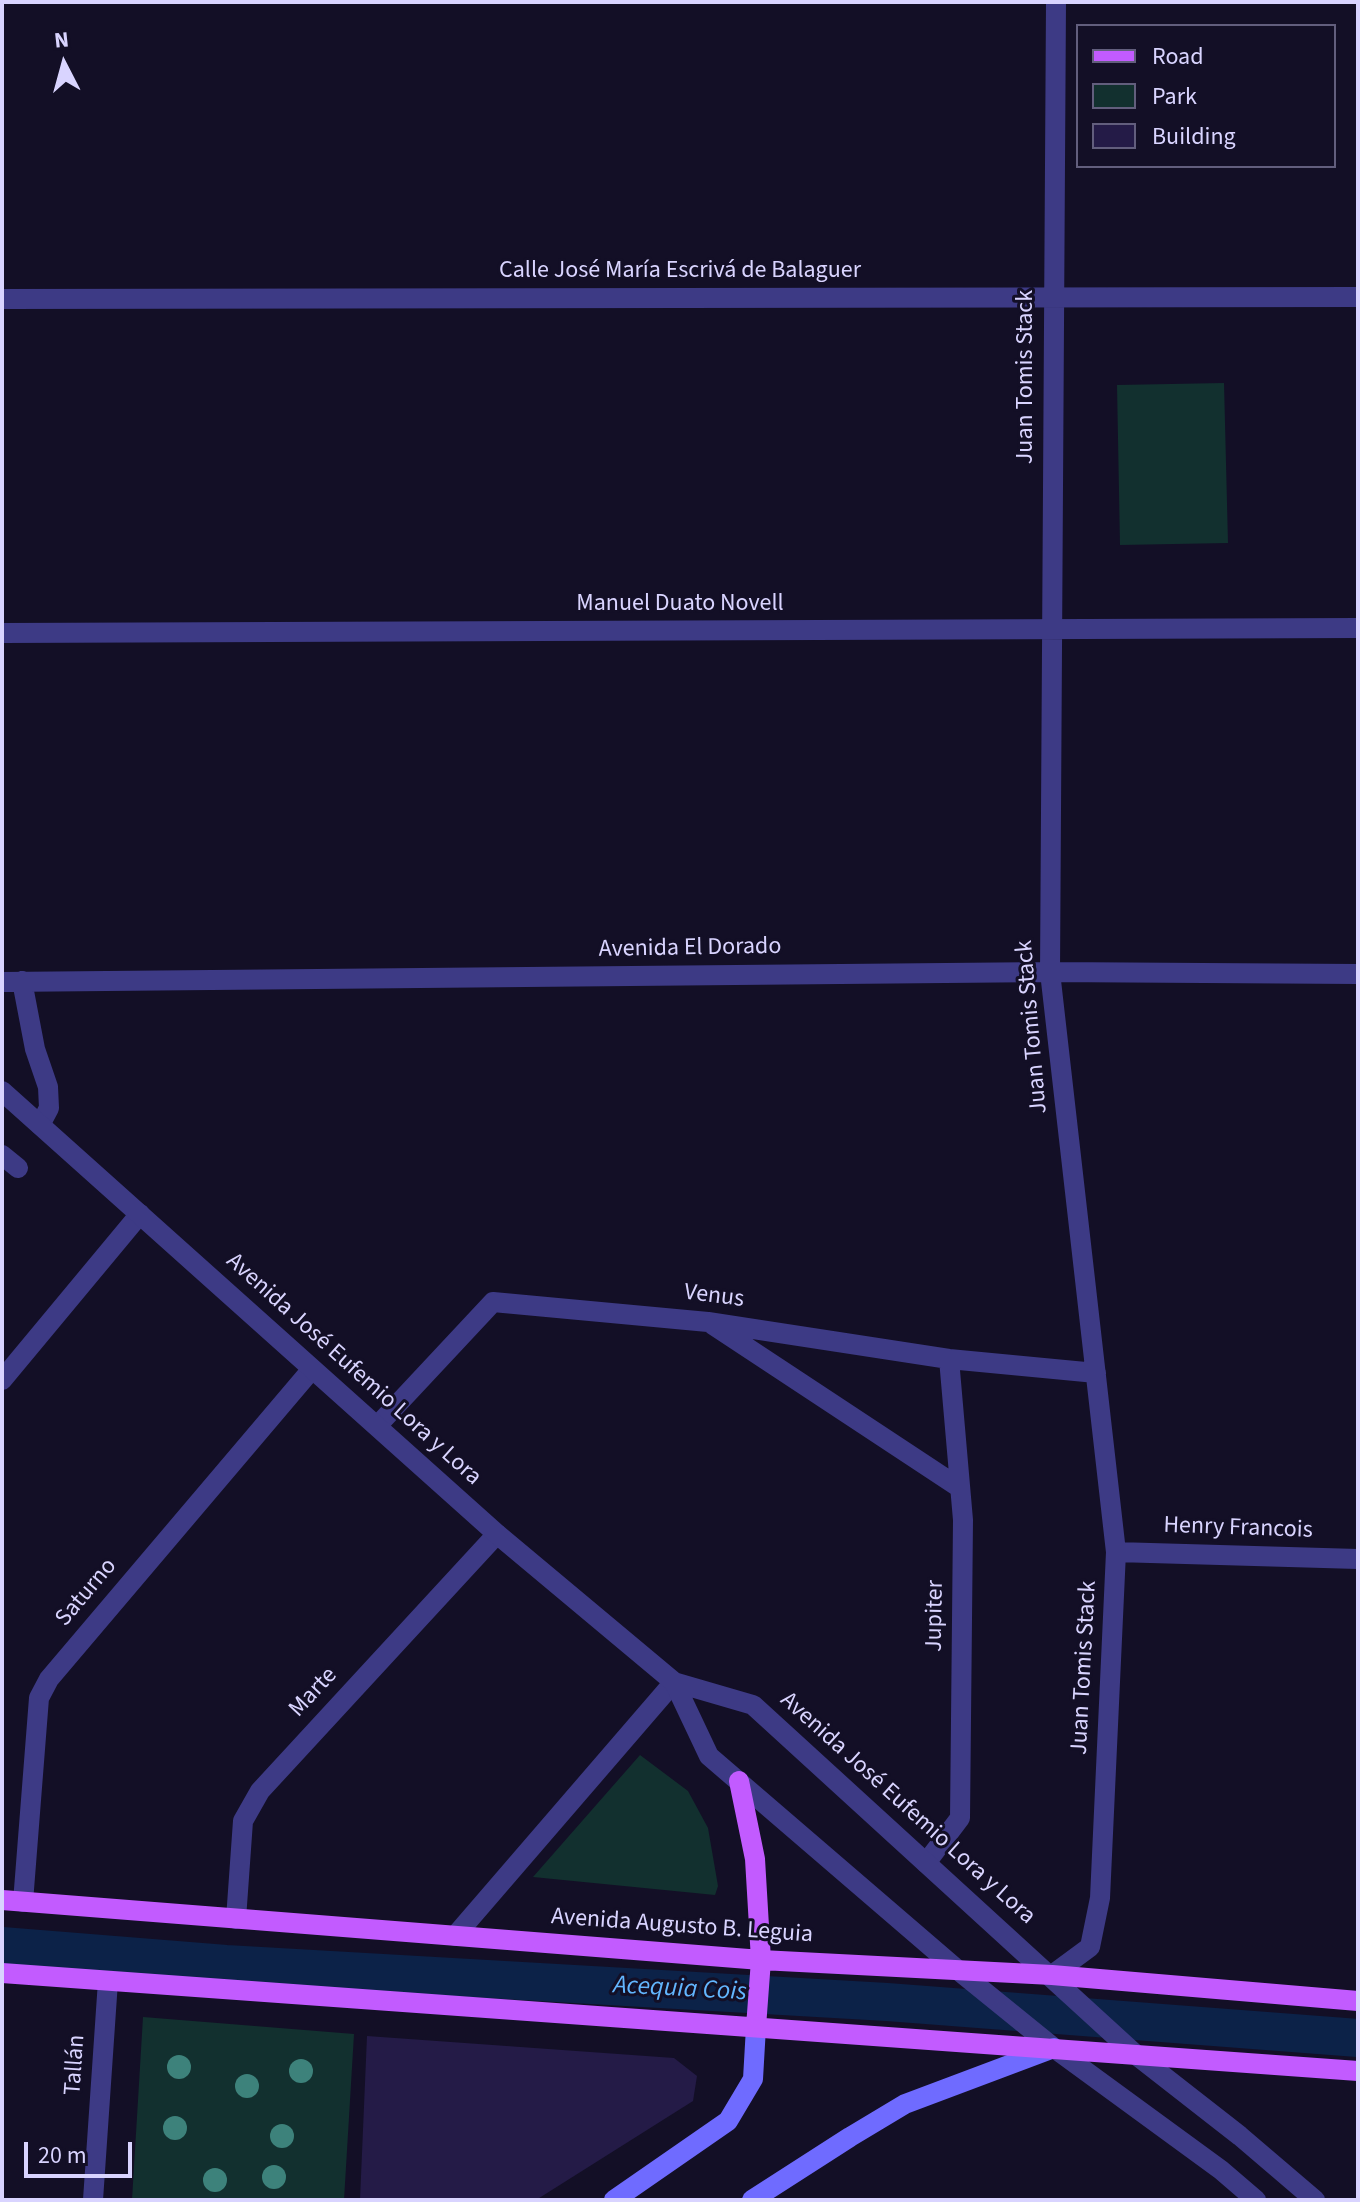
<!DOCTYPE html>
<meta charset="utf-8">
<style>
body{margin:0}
#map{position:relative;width:1360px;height:2202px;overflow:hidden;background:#130f26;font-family:"Source Sans 3",sans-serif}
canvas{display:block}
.frame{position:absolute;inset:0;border:4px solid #d9d4ff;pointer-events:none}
.legend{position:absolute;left:1076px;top:24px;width:260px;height:144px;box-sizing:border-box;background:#130f26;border:2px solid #625e7d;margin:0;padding:10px 14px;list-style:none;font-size:24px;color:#d9d4ff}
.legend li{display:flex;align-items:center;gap:16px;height:40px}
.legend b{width:40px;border:2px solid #625e7d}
.north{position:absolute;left:24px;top:24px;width:80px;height:80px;-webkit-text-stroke:6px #130f26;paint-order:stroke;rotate:354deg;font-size:22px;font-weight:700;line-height:32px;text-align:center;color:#d9d4ff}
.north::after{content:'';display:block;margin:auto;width:28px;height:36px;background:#d9d4ff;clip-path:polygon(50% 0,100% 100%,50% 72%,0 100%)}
.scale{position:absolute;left:24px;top:2142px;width:108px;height:36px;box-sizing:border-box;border:4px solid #d9d4ff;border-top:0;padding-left:10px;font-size:24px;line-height:28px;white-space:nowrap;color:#d9d4ff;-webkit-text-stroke:6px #130f26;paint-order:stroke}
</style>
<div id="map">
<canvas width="1360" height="2202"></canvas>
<div class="frame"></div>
<ul class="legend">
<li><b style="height:10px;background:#c25bff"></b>Road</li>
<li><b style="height:22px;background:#12302f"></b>Park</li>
<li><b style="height:22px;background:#241b47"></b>Building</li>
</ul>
<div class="north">N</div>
<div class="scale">20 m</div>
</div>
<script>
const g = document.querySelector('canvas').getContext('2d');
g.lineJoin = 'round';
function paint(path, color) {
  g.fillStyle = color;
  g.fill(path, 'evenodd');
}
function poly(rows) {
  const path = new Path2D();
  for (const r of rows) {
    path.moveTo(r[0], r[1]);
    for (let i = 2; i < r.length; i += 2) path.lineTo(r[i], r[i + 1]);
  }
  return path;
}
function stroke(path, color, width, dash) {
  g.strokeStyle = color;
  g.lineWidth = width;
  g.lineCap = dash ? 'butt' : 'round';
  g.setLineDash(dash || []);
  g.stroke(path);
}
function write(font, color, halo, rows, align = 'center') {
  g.font = font + ' "Source Sans 3",sans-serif';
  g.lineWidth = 6;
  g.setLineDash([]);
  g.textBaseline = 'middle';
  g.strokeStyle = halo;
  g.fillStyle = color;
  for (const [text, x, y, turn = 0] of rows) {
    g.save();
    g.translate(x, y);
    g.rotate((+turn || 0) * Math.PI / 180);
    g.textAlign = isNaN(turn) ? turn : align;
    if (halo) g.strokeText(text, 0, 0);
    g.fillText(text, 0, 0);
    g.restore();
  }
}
paint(poly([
 [1224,383,1228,543,1120,545,1117,385],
 [640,1755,688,1791,708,1828,718,1886,715,1895,533,1877],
 [143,2017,354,2034,344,2200,132,2200]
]), '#12302f');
stroke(poly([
 [2,1946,226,1964,887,2002,1358,2038]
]), '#0c2248', 38);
paint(poly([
 [367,2036,674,2058,697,2076,693,2101,536,2200,360,2200]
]), '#241b47');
stroke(poly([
 [2,299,1358,297],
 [2,633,1358,628],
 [22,981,35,1049,48,1087,49,1108,40,1125],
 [2,982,1050,972,1358,974],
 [2,1155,18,1168],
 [713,1325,960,1488],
 [2,1380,140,1214],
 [378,1425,493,1302,708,1322,949,1359,1096,1373],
 [1116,1552,1358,1559],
 [926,1863,960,1818,963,1520,949,1359],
 [23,1902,39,1698,49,1679,312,1369],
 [236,1919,243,1821,260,1791,497,1534],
 [455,1936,674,1682],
 [1052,1975,1090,1947,1100,1898,1116,1552,1050,972,1056,2],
 [93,2200,108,1981]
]), '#3d3a85', 20);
stroke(poly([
 [2,1091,497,1534,674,1682,709,1756,959,1971,1054,2048,1221,2170,1256,2200],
 [674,1682,753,1705,1135,2054,1240,2136,1315,2200]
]), '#3d3a85', 20);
stroke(poly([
 [614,2200,728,2121,753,2079,756,2027],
 [752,2200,850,2137,905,2104,1054,2048]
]), '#6f6bff', 20);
stroke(poly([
 [739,1781,755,1859,761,1960,756,2027],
 [2,1900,761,1960,1052,1975,1358,2001],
 [2,1973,1358,2071]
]), '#c25bff', 20);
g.fillStyle = '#3d827b';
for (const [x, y] of [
 [179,2067],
 [301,2071],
 [247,2086],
 [175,2128],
 [282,2136],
 [274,2177],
 [215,2180]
]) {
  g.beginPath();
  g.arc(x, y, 12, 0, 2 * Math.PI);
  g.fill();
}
write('24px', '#d9d4ff', '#130f26', [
 ["Calle José María Escrivá de Balaguer",680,272],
 ["Juan Tomis Stack",1027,377,-90],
 ["Manuel Duato Novell",680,605],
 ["Avenida El Dorado",690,949,-1],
 ["Juan Tomis Stack",1033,1027,-95],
 ["Venus",714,1297,7],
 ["Avenida José Eufemio Lora y Lora",353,1370,42],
 ["Henry Francois",1238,1529,2],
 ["Saturno",87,1593,-50],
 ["Jupiter",936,1616,-89],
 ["Juan Tomis Stack",1085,1668,-87],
 ["Marte",314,1693,-47],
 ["Avenida José Eufemio Lora y Lora",907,1809,42],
 ["Avenida Augusto B. Leguia",682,1927,4],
 ["Tallán",76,2065,-86]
]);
write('italic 26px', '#62b6ff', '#130f26', [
 ["Acequia Cois",680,1990,3]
]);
</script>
